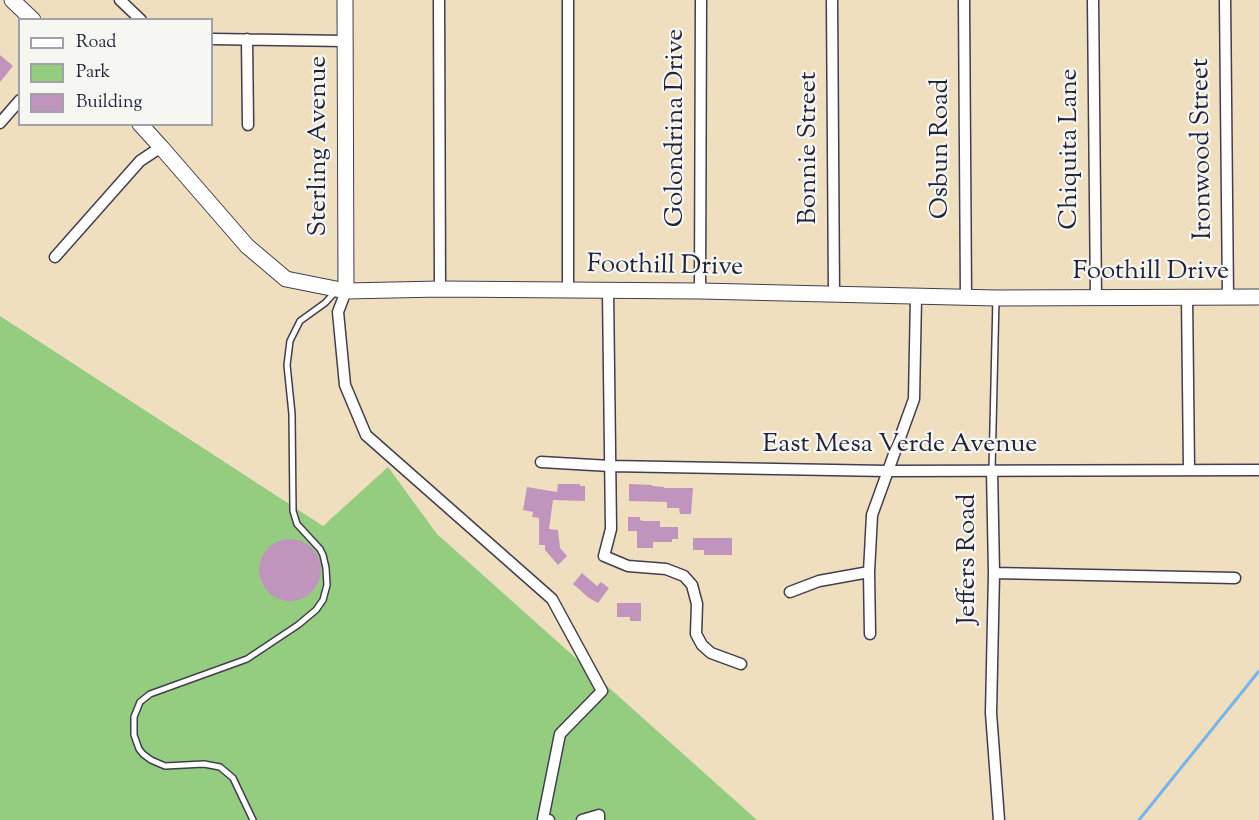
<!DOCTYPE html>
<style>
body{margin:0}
#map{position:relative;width:1259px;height:820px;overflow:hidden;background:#f0dfbf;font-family:"Sorts Mill Goudy",serif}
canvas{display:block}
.legend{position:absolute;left:18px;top:18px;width:195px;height:108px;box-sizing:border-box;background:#f6f6f2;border:2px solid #a1a1a9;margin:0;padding:8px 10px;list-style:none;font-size:18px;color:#22223b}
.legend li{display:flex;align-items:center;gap:12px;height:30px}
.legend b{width:30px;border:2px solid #a1a1a9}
</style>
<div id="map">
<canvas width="1259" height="820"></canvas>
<ul class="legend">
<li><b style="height:8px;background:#fff"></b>Road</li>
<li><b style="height:16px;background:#95cd80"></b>Park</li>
<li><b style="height:16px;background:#bf95bd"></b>Building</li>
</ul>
</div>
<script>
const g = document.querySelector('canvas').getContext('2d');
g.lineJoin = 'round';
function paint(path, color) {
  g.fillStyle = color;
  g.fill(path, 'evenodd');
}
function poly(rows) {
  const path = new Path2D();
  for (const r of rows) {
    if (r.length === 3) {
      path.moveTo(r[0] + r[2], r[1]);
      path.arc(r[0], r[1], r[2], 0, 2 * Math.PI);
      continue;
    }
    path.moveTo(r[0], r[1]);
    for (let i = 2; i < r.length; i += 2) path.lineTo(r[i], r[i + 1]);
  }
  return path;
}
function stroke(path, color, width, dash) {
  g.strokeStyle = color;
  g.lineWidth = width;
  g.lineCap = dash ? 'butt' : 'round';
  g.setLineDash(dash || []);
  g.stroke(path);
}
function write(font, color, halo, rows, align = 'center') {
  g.font = font + ' "Sorts Mill Goudy",serif';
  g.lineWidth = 4.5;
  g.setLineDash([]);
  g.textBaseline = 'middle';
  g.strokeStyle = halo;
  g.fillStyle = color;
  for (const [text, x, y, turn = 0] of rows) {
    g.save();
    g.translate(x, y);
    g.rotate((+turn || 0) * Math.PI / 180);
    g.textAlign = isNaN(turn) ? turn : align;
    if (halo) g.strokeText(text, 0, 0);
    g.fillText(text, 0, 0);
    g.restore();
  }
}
paint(poly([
 [0,316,323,526,388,467,437,534,757,820,0,820]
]), '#95cd80');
stroke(poly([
 [1139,820,1259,671]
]), '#75b5e9', 3);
paint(poly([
 [0,55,13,66,0,82],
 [558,484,580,484,580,486,585,486,585,501,553,500,549,529,558,530,560,548,567,556,558,565,545,550,545,545,539,545,539,518,532,517,533,512,523,510,527,487,557,492],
 [629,484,652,485,652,486,664,487,664,488,693,488,691,514,680,514,679,508,667,508,667,502,629,501],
 [628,517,640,517,640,520,643,521,660,521,660,527,678,527,678,539,672,539,672,542,653,542,653,548,637,548,637,531,628,531],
 [693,538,732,538,732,555,704,555,704,550,693,550],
 [290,570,31],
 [582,573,597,586,601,582,609,588,598,603,589,598,573,584],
 [617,603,641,603,641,621,630,621,630,617,617,617]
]), '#bf95bd');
const lane = poly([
 [992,470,996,298],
 [253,820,233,778,220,767,204,764,165,766,151,760,143,754,139,749,134,735,134,717,140,702,150,694,247,659,298,625,316,610,323,600,327,585,326,568,323,555,320,549,297,524,293,511,292,414,287,365,290,341,300,321,325,303,336,291]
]);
const street = poly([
 [120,0,141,20],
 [439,0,440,289],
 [568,0,568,291],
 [832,0,834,295],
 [964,0,966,297],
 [1093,0,1096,298],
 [1225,0,1228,297],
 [212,39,345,41],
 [247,39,248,125],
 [0,123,20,100],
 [55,257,140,161,161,147],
 [346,291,338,312,345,385,366,435,552,599,602,691,560,734,543,819,549,820],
 [608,291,611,529,604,556,628,566,666,569,684,576,692,585,697,604,696,634,702,645,711,653,741,664],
 [700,291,701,0],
 [1187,297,1189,469],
 [541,462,610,466,887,471,1259,470],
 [992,470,994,573,991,713,999,820],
 [994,573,1235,578],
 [790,592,819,581,869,572],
 [870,634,869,572,872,515,914,399,916,297],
 [582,820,599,815,599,820]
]);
const secondary = poly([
 [12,0,33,20],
 [345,0,346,291],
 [140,124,161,147,247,246,286,279,346,291,440,289,700,291,996,298,1259,297]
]);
stroke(lane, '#413e4f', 8);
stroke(street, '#413e4f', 13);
stroke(secondary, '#413e4f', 17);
stroke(lane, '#fff', 5);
stroke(street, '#fff', 10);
stroke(secondary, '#fff', 15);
write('26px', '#22223b', '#f6f6f2', [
 ["Golondrina Drive",678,128,-90],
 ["Sterling Avenue",321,146,-90],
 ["Bonnie Street",811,148,-90],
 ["Osbun Road",943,149,-90],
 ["Chiquita Lane",1072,149,-90],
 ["Ironwood Street",1204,149,-91],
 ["Foothill Drive",665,268,1],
 ["Foothill Drive",1151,274],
 ["East Mesa Verde Avenue",900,447],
 ["Jeffers Road",970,559,-90]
]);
</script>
